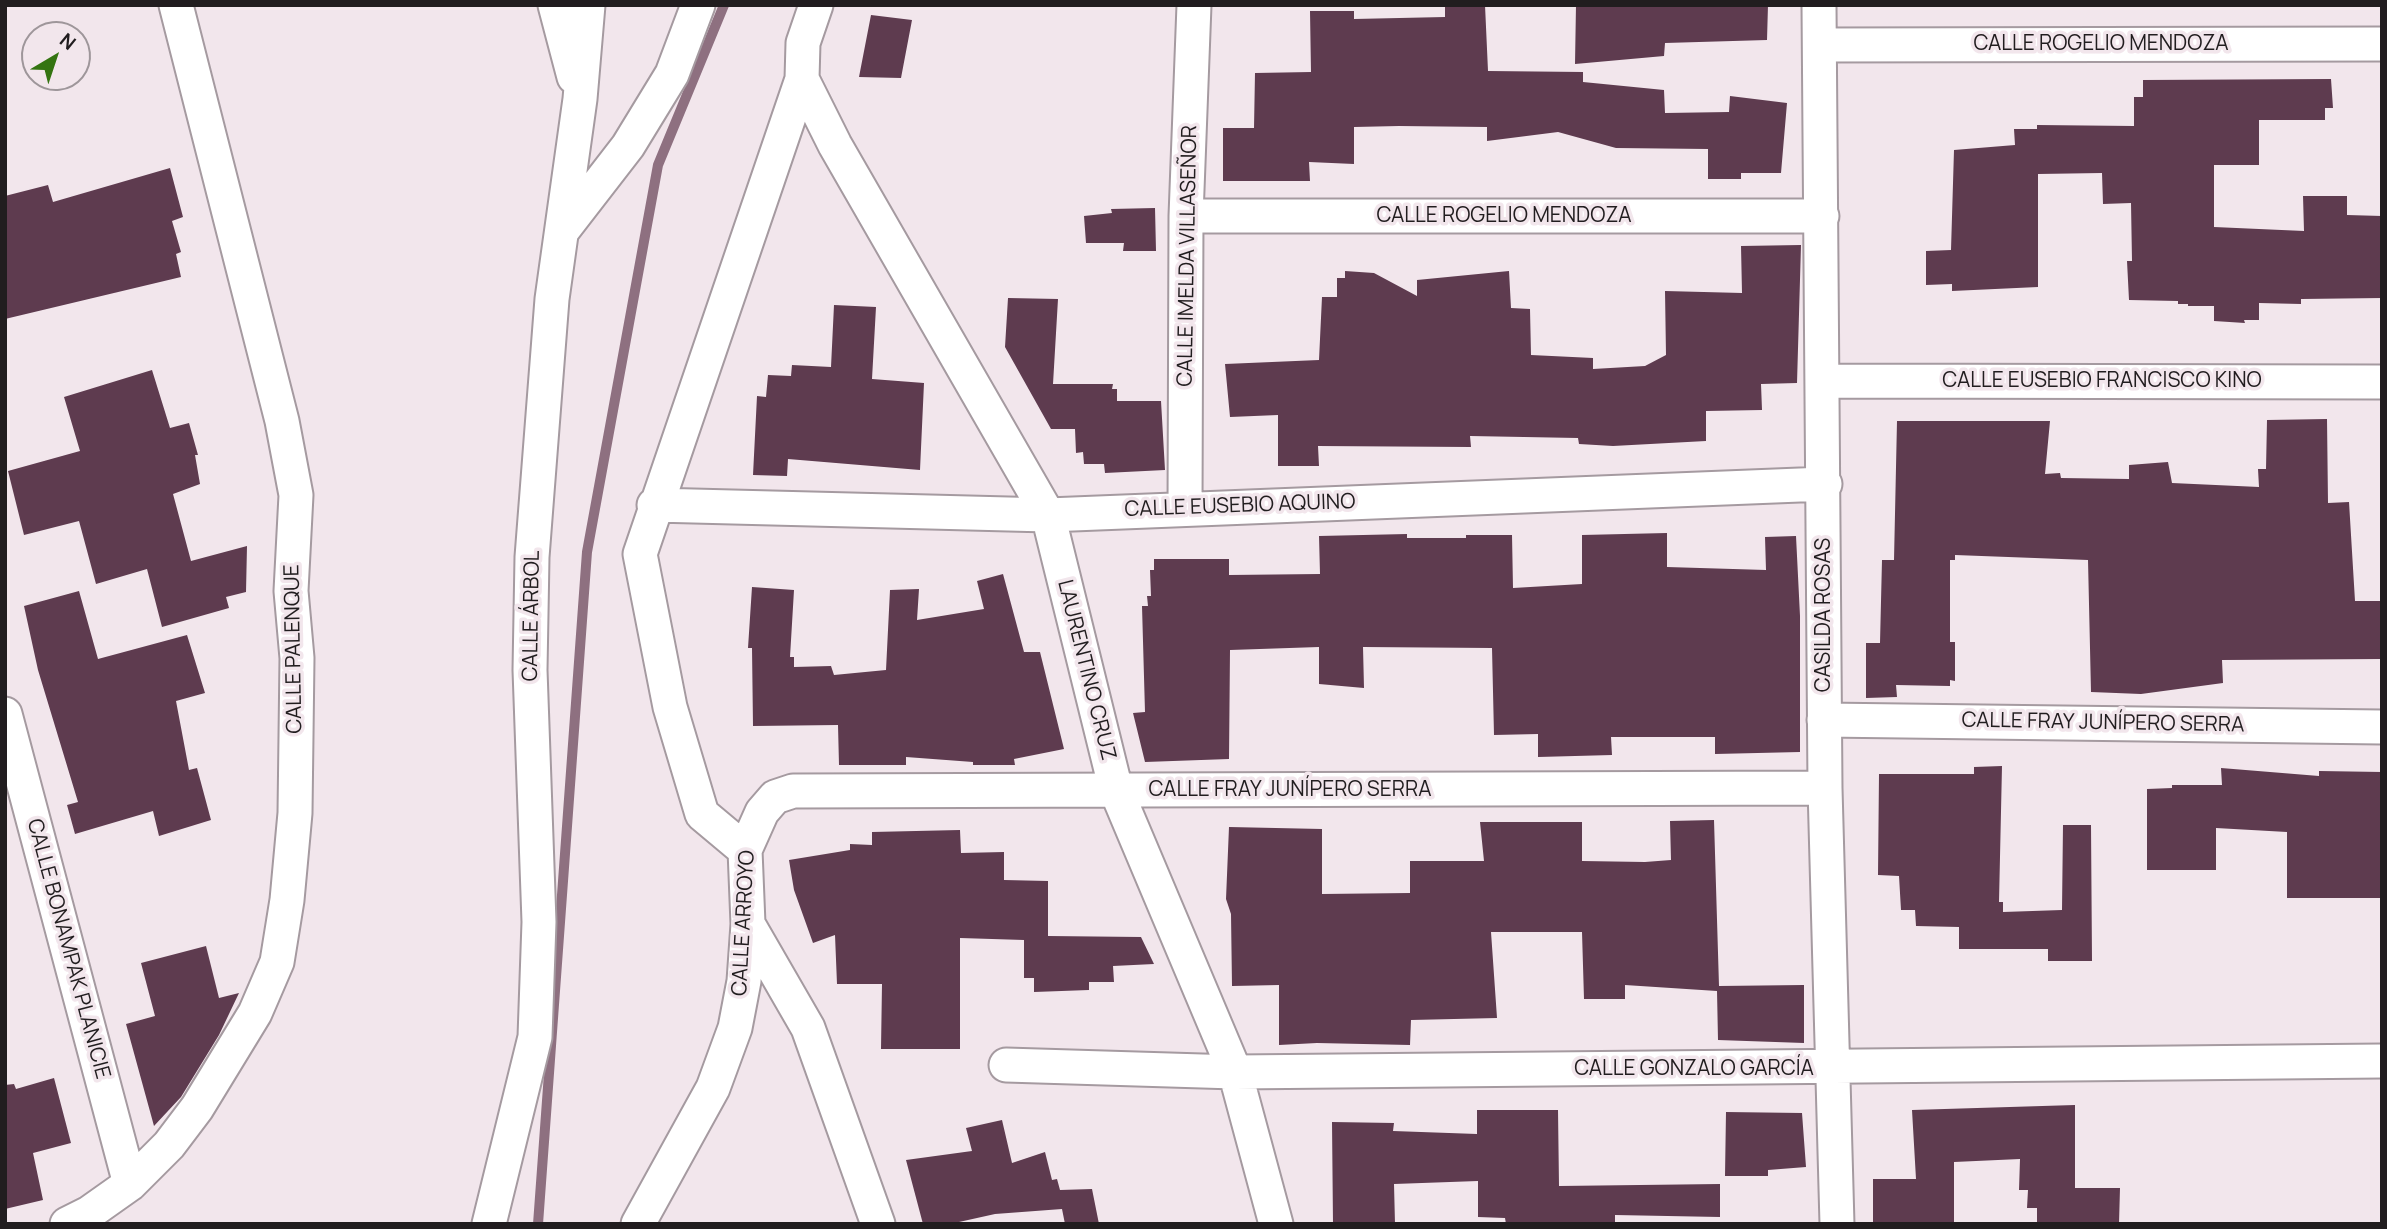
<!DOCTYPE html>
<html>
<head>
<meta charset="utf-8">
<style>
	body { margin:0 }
	#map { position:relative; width:2387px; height:1229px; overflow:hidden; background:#f2e6ec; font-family:Manrope,sans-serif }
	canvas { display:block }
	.frame { position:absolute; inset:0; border:7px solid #211d1f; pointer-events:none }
	.north { position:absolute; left:21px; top:21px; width:70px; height:70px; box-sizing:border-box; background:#f2e6ec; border:2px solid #9e969a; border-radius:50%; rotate:39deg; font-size:19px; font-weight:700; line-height:28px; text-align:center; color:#211d1f }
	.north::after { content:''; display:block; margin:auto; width:24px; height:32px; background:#347411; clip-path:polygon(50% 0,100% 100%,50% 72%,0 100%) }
</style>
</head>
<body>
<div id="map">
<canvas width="2387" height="1229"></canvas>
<div class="frame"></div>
<div class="north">N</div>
</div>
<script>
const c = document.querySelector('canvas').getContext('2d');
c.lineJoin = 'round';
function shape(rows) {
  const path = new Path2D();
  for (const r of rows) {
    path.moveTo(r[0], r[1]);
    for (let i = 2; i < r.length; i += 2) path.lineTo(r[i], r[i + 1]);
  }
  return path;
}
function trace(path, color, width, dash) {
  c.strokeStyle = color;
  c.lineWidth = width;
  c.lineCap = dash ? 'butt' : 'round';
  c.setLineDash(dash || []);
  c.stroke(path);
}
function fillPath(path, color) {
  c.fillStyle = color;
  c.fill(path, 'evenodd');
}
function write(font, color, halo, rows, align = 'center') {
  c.font = font + ' Manrope,sans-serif';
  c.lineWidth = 7;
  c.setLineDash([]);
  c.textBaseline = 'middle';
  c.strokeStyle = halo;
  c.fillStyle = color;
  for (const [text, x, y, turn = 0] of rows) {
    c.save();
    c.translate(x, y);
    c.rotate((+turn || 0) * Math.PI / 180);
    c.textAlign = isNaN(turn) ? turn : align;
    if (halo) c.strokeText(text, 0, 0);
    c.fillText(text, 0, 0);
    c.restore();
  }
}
trace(shape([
	[538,1224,587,552,658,165,724,5]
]), '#8e7080', 10);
fillPath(shape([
	[1445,5,1485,5,1488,71,1583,72,1583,82,1664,90,1665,113,1729,112,1730,96,1787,103,1781,173,1741,173,1741,179,1708,179,1708,149,1616,148,1558,132,1487,141,1487,127,1399,126,1354,127,1354,164,1309,162,1310,181,1223,181,1223,128,1254,128,1255,73,1311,72,1310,11,1354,11,1354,19,1445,17],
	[1576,5,1768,5,1767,40,1665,43,1664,56,1575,64],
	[871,15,912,20,901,78,859,77],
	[2331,79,2333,108,2325,108,2325,120,2259,120,2259,165,2214,165,2214,227,2304,231,2303,196,2347,196,2347,215,2382,216,2382,298,2301,299,2301,304,2259,303,2259,320,2244,320,2245,323,2214,321,2214,306,2188,306,2188,304,2178,304,2178,301,2129,300,2127,261,2132,261,2131,203,2103,204,2102,173,2038,174,2038,287,1952,291,1952,284,1926,285,1926,251,1951,250,1954,150,2015,145,2014,129,2037,129,2037,125,2134,126,2134,97,2143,97,2143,80],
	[170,168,183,217,172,221,181,252,176,254,181,277,5,319,5,196,48,185,53,202],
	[1155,208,1156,251,1123,251,1124,243,1086,243,1084,216,1112,213,1111,209],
	[1801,245,1797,383,1761,384,1762,410,1706,411,1706,441,1613,446,1579,444,1578,438,1470,436,1471,447,1318,446,1319,466,1278,466,1278,415,1230,417,1225,364,1319,360,1322,297,1337,297,1337,278,1345,278,1345,271,1374,273,1417,296,1417,280,1509,271,1511,308,1530,309,1531,355,1593,358,1593,369,1645,366,1666,355,1665,291,1742,293,1741,246],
	[1008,298,1058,299,1053,384,1113,384,1112,389,1117,389,1117,401,1161,401,1165,470,1105,473,1104,464,1084,464,1083,452,1076,453,1075,429,1051,429,1005,347],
	[834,305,876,307,872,379,924,383,920,470,788,459,787,476,753,475,757,396,766,397,768,375,791,376,792,365,831,367],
	[152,370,170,428,189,423,198,455,195,455,200,484,173,494,191,561,247,546,246,592,226,597,229,608,162,627,147,569,96,584,79,521,24,535,8,471,80,451,64,397],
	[2327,419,2328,503,2349,502,2355,601,2382,601,2382,659,2222,660,2223,683,2141,694,2091,692,2088,560,1955,555,1955,560,1950,560,1950,642,1955,642,1955,681,1950,680,1950,686,1896,685,1897,697,1866,698,1866,643,1880,643,1882,560,1894,560,1897,421,2050,421,2045,474,2060,473,2061,478,2129,479,2129,465,2168,462,2172,483,2259,487,2258,469,2266,469,2267,420],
	[1667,533,1667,567,1766,570,1765,537,1796,536,1800,616,1800,752,1715,754,1715,737,1611,737,1612,755,1538,757,1538,734,1494,735,1492,648,1363,647,1364,688,1319,684,1319,647,1230,650,1229,759,1145,762,1133,713,1145,712,1142,606,1148,606,1147,596,1151,596,1150,570,1154,570,1154,559,1229,559,1229,575,1320,574,1319,536,1407,534,1407,538,1466,538,1466,535,1512,535,1513,588,1582,584,1582,535],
	[1003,574,1024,652,1040,652,1064,749,1014,759,1015,765,973,765,973,762,906,757,906,765,839,765,838,725,753,726,752,648,748,648,752,587,794,590,790,657,794,657,794,667,831,666,834,675,886,670,890,590,919,589,917,620,984,609,977,581],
	[79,591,98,659,187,635,205,693,176,701,189,770,197,768,211,820,159,836,153,811,75,834,67,805,78,802,38,670,24,606],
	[2002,766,1999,902,2003,902,2003,912,2062,910,2063,825,2091,825,2092,961,2048,961,2048,949,1959,949,1959,927,1916,926,1915,910,1901,910,1899,876,1878,875,1879,774,1974,774,1974,767],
	[2221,768,2319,776,2319,771,2382,772,2382,898,2287,898,2287,832,2216,828,2216,870,2147,870,2147,789,2172,788,2172,785,2222,785],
	[1714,820,1719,986,1804,985,1804,1043,1718,1040,1717,991,1625,985,1625,999,1584,999,1582,932,1491,932,1497,1018,1411,1020,1410,1045,1317,1043,1279,1045,1279,985,1232,986,1231,914,1226,899,1229,827,1322,829,1322,894,1410,893,1410,861,1484,861,1480,822,1582,822,1582,861,1645,862,1671,860,1670,821],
	[960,830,961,853,1004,852,1004,880,1048,881,1048,936,1141,937,1154,964,1113,966,1114,982,1089,982,1089,990,1034,992,1034,978,1024,978,1024,940,960,938,960,1049,881,1049,882,984,837,984,835,935,813,943,794,890,789,860,850,850,850,844,872,845,872,832],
	[206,946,219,998,239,993,219,1035,181,1097,154,1126,126,1024,155,1016,141,963],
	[54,1078,71,1143,33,1153,43,1200,5,1209,5,1085,14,1084,16,1089],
	[2075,1105,2075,1188,2120,1188,2119,1224,2037,1224,2037,1208,2027,1208,2028,1190,2019,1190,2020,1159,1954,1162,1954,1224,1873,1224,1873,1179,1916,1179,1912,1110],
	[1477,1110,1558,1110,1559,1186,1720,1184,1720,1217,1615,1215,1615,1224,1506,1224,1505,1218,1478,1217,1478,1181,1394,1184,1395,1224,1333,1224,1332,1122,1394,1123,1393,1131,1477,1134],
	[1726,1112,1802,1113,1806,1167,1768,1170,1768,1176,1725,1176],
	[1002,1120,1012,1163,1045,1152,1052,1180,1057,1179,1060,1190,1092,1189,1099,1224,1065,1224,1062,1209,995,1214,950,1224,923,1224,906,1160,972,1151,966,1128]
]), '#5e3b4f');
const street = shape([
	[555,5,574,77],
	[816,5,803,43,802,79,835,145,1048,515,1116,790,1235,1072,1276,1224],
	[1819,5,1825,788,1837,1224],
	[1821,45,2382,44],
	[1186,216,1822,216],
	[563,230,628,146,672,74,698,5],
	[1823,381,2382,382],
	[654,505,1048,515,1825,484],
	[1185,508,1186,216,1194,5],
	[5,714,130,1184],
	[1824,720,2382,727],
	[745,850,702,814,670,707,640,554,802,79],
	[748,924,808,1028,878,1224],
	[1006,1065,1235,1072,2382,1061],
	[67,1224,89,1213,130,1184,169,1145,197,1108,255,1013,277,962,287,900,295,813,297,658,291,591,296,495,282,421,176,5],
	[489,1224,535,1037,539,922,530,670,532,557,552,299,580,99,588,5],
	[638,1224,713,1088,735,1028,744,981,748,924,745,850,762,812,775,797,793,791,1825,788]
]);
trace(street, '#a59aa0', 37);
trace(street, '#fff', 33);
write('21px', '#211d1f', '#f2e6ec', [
	["CALLE ROGELIO MENDOZA",2101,44],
	["CALLE ROGELIO MENDOZA",1504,216],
	["CALLE IMELDA VILLASEÑOR",1188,256,-89],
	["CALLE EUSEBIO FRANCISCO KINO",2102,381],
	["CALLE EUSEBIO AQUINO",1240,506,-2],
	["CASILDA ROSAS",1824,615,-90],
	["CALLE ÁRBOL",532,616,-89],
	["CALLE PALENQUE",294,649,-91],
	["LAURENTINO CRUZ",1086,670,76],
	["CALLE FRAY JUNÍPERO SERRA",2103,723,1],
	["CALLE FRAY JUNÍPERO SERRA",1290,790],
	["CALLE ARROYO",744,923,-87],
	["CALLE BONAMPAK PLANICIE",68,949,75],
	["CALLE GONZALO GARCÍA",1694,1069]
]);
</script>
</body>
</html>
